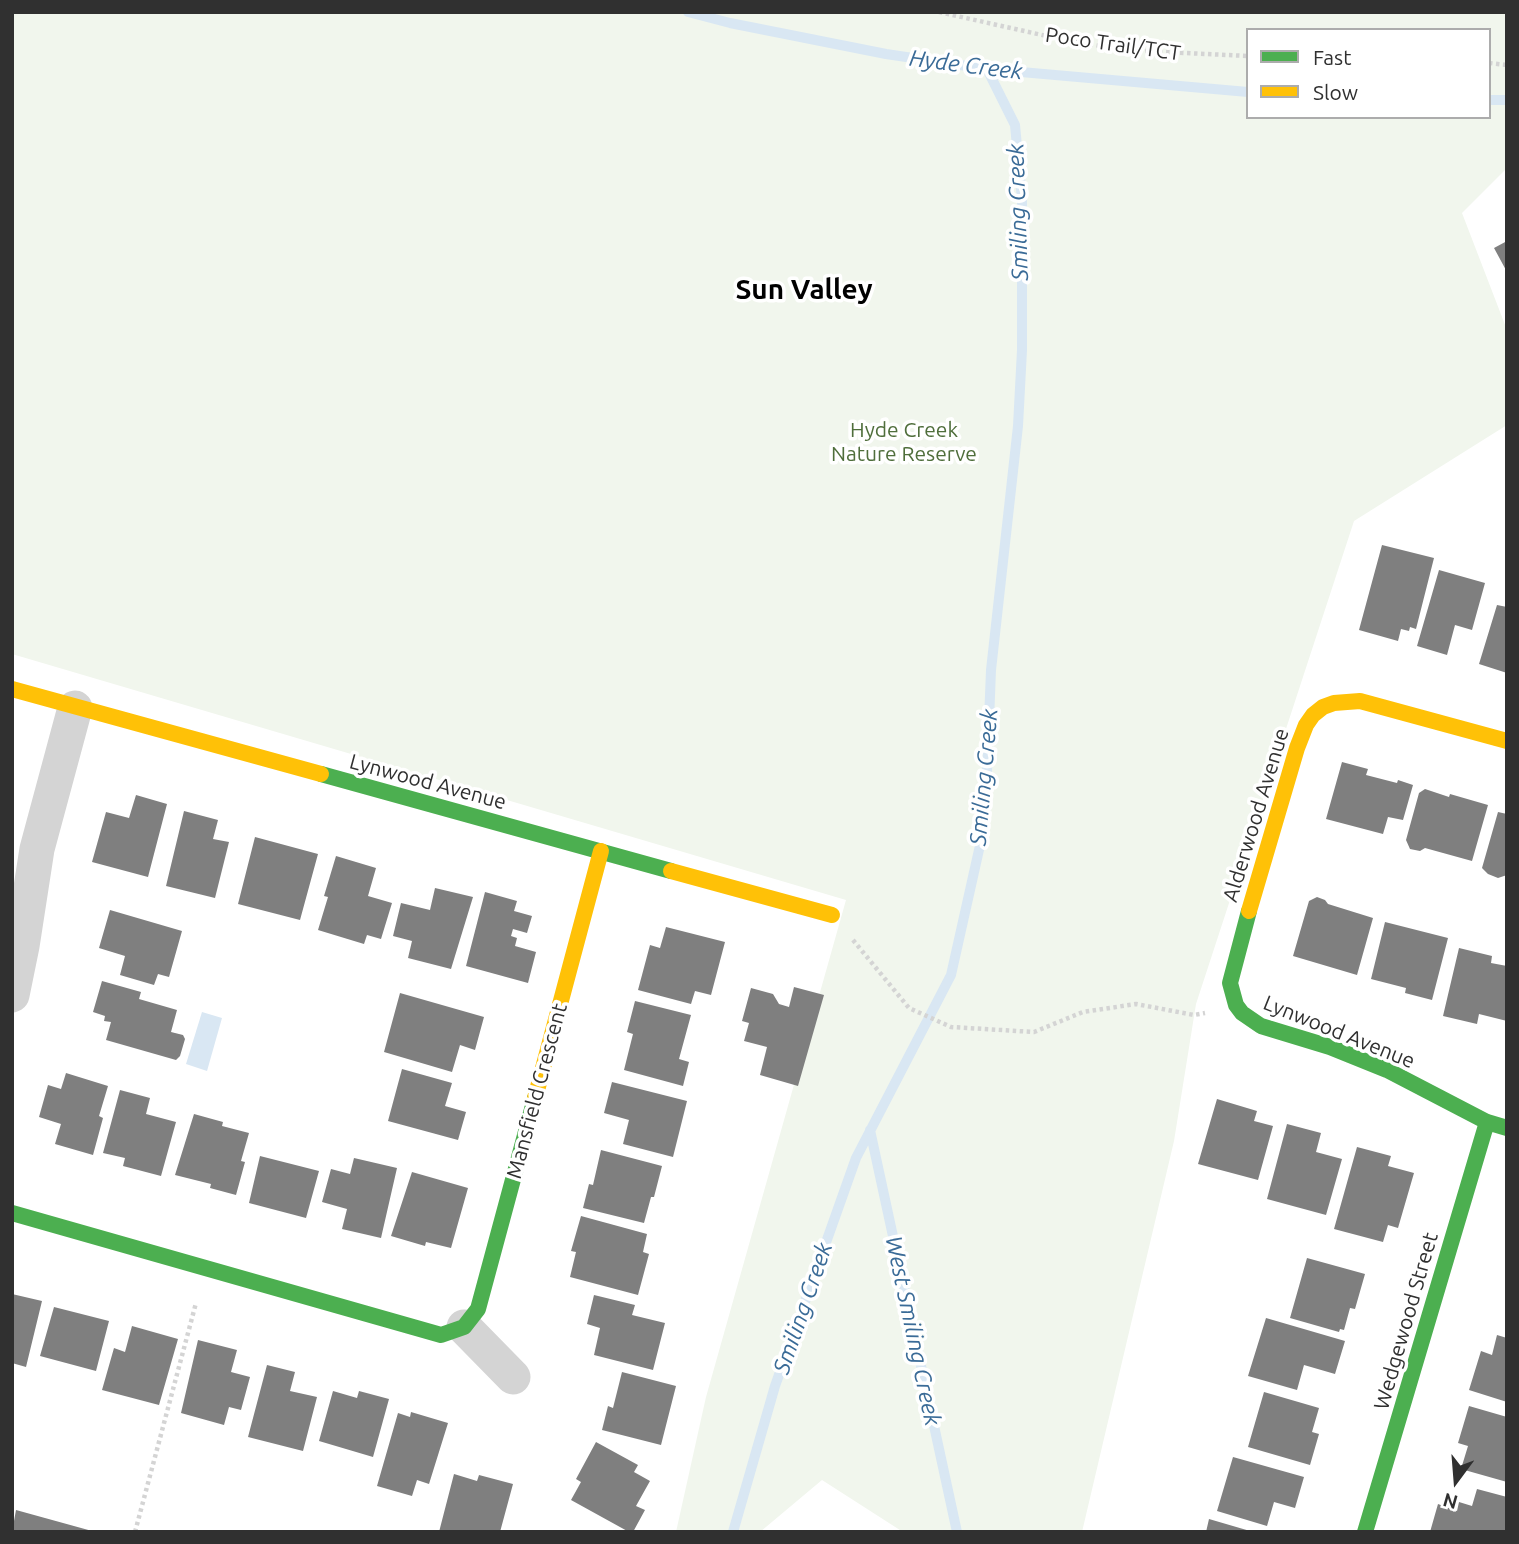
<!DOCTYPE html>
<html>
<head>
<meta charset="utf-8">
<style>
	body { margin:0 }
	#map { position:relative; width:1519px; height:1544px; overflow:hidden; background:#fff; font-family:Ubuntu,sans-serif }
	canvas { display:block }
	.frame { position:absolute; inset:0; border:14px solid #303030; pointer-events:none }
	.legend { position:absolute; left:1246px; top:28px; width:245px; height:91px; box-sizing:border-box; background:#fff; border:2px solid #acacac; margin:0; padding:9px 12px; list-style:none; font-size:21px; color:#303030 }
	.legend li { display:flex; align-items:center; gap:14px; height:35px }
	.legend b { width:35px; border:2px solid #acacac }
	.north { position:absolute; left:1421px; top:1446px; width:70px; height:70px; -webkit-text-stroke:5px #fff; paint-order:stroke; rotate:196deg; font-size:19px; font-weight:700; line-height:28px; text-align:center; color:#303030 }
	.north::after { content:''; display:block; margin:auto; width:24px; height:32px; background:#303030; clip-path:polygon(50% 0,100% 100%,50% 72%,0 100%) }
</style>
</head>
<body>
<div id="map">
<canvas width="1519" height="1544"></canvas>
<div class="frame"></div>
<ul class="legend">
<li><b style="height:9px;background:#4caf50"></b>Fast</li>
<li><b style="height:9px;background:#ffc107"></b>Slow</li>
</ul>
<div class="north">N</div>
</div>
<script>
const c = document.querySelector('canvas').getContext('2d');
c.lineJoin = 'round';
function fillPath(path, color) {
  c.fillStyle = color;
  c.fill(path, 'evenodd');
}
function shape(rows) {
  const path = new Path2D();
  for (const r of rows) {
    path.moveTo(r[0], r[1]);
    for (let i = 2; i < r.length; i += 2) path.lineTo(r[i], r[i + 1]);
  }
  return path;
}
function trace(path, color, width, dash) {
  c.strokeStyle = color;
  c.lineWidth = width;
  c.lineCap = dash ? 'butt' : 'round';
  c.setLineDash(dash || []);
  c.stroke(path);
}
function write(font, color, halo, rows, align = 'center') {
  c.font = font + ' Ubuntu,sans-serif';
  c.lineWidth = 7;
  c.setLineDash([]);
  c.textBaseline = 'middle';
  c.strokeStyle = halo;
  c.fillStyle = color;
  for (const [text, x, y, turn = 0] of rows) {
    c.save();
    c.translate(x, y);
    c.rotate((+turn || 0) * Math.PI / 180);
    c.textAlign = isNaN(turn) ? turn : align;
    if (halo) c.strokeText(text, 0, 0);
    c.fillText(text, 0, 0);
    c.restore();
  }
}
fillPath(shape([
	[12,12,1507,12,1507,168,1462,213,1507,330,1507,425,1354,521,1196,1004,1174,1141,1082,1532,903,1532,822,1480,760,1532,676,1532,706,1397,846,900,12,654],
	[1248,30,1489,30,1489,117,1248,117]
]), '#f1f6ed');
fillPath(shape([
	[202,1012,222,1018,207,1071,186,1064]
]), '#d9e7f3');
trace(shape([
	[688,12,730,23,886,54,987,69,1248,92],
	[1489,100,1507,100],
	[870,1130,957,1532],
	[733,1532,775,1386,856,1158,951,975,985,823,991,670,1018,426,1022,350,1022,200,1015,125,987,69]
]), '#d9e7f3', 10);
fillPath(shape([
	[1507,241,1507,272,1494,248],
	[1382,545,1434,558,1416,629,1410,627,1409,631,1401,629,1398,641,1359,630],
	[1439,570,1485,583,1472,630,1455,625,1447,655,1417,646],
	[1497,605,1507,607,1507,673,1479,664],
	[1342,762,1368,769,1366,775,1397,783,1398,780,1413,785,1403,820,1388,817,1383,834,1326,819],
	[1425,789,1449,797,1450,794,1488,805,1472,861,1425,848,1420,851,1410,849,1406,840,1419,793],
	[136,795,167,804,148,877,92,862,106,812,129,818],
	[184,811,218,820,213,839,229,842,215,898,166,886],
	[1498,812,1507,814,1507,875,1498,878,1488,874,1482,868],
	[255,837,318,854,300,920,238,904],
	[336,856,376,868,368,896,392,903,381,939,367,935,364,944,318,930,328,897,324,896],
	[435,888,473,897,451,969,408,958,412,941,393,936,401,903,430,910],
	[485,892,517,901,514,911,532,916,527,933,513,929,511,936,517,938,515,946,536,952,528,983,466,966],
	[1317,897,1325,900,1328,904,1373,918,1357,975,1293,956,1309,901],
	[110,910,182,931,169,977,158,974,154,985,120,975,125,956,99,948],
	[1385,922,1448,938,1432,1000,1405,993,1406,988,1371,979],
	[666,927,725,942,711,995,695,991,691,1004,638,990,650,945,660,948],
	[1459,948,1492,956,1491,963,1507,966,1507,1021,1479,1014,1477,1024,1443,1016],
	[102,981,141,992,139,999,177,1010,171,1032,183,1035,185,1039,180,1056,176,1060,106,1040,111,1022,104,1021,105,1016,93,1012],
	[794,987,824,995,798,1086,760,1075,767,1047,744,1041,749,1023,742,1021,751,988,773,994,779,1004,789,1007],
	[400,993,484,1017,475,1050,460,1045,452,1072,384,1052],
	[635,1001,691,1015,679,1059,689,1062,683,1086,624,1070,633,1034,627,1032],
	[402,1069,452,1083,445,1106,466,1112,458,1140,388,1121],
	[66,1073,108,1086,99,1116,103,1118,93,1155,55,1144,61,1124,39,1117,48,1085,61,1089],
	[612,1082,687,1101,673,1157,623,1144,629,1120,604,1113],
	[120,1090,150,1098,146,1114,176,1122,161,1176,123,1166,125,1158,103,1153],
	[1217,1099,1257,1111,1254,1121,1273,1126,1258,1180,1198,1164],
	[194,1114,223,1122,222,1126,249,1133,241,1161,245,1162,236,1195,210,1188,211,1184,175,1175],
	[1287,1124,1321,1133,1316,1152,1342,1159,1326,1215,1267,1199],
	[1357,1147,1391,1156,1388,1166,1414,1173,1398,1228,1388,1225,1383,1242,1334,1229],
	[601,1150,662,1166,654,1197,651,1197,644,1223,583,1208,589,1184,593,1185],
	[260,1156,319,1171,306,1218,249,1203],
	[354,1158,397,1168,381,1238,342,1229,347,1209,322,1202,331,1169,350,1174],
	[412,1172,468,1188,451,1248,426,1242,425,1246,391,1236],
	[581,1216,647,1234,643,1252,649,1254,638,1295,570,1277,576,1252,571,1251],
	[1307,1258,1365,1274,1355,1309,1350,1308,1344,1330,1340,1329,1339,1332,1290,1318],
	[12,1294,42,1301,26,1367,12,1363],
	[594,1295,635,1305,632,1315,665,1323,653,1370,594,1355,600,1328,587,1324],
	[54,1307,109,1321,96,1371,40,1356],
	[1266,1318,1345,1341,1335,1374,1304,1365,1297,1390,1248,1376],
	[132,1326,178,1339,159,1405,102,1390,114,1348,125,1352],
	[1497,1335,1507,1338,1507,1402,1469,1390,1481,1351,1492,1355],
	[198,1340,237,1350,231,1372,250,1377,241,1410,229,1407,224,1425,181,1413],
	[267,1365,295,1372,290,1391,317,1397,303,1451,248,1437],
	[622,1372,676,1386,661,1445,602,1430,608,1406,613,1408],
	[333,1391,357,1398,359,1391,389,1399,373,1457,319,1441],
	[1264,1392,1319,1408,1312,1432,1319,1434,1310,1465,1248,1447],
	[1469,1406,1507,1417,1507,1482,1461,1469,1468,1446,1458,1443],
	[411,1412,448,1423,429,1484,417,1480,412,1496,377,1486,398,1413,410,1417],
	[596,1442,638,1465,634,1472,650,1481,636,1506,645,1510,633,1532,629,1532,571,1500,581,1482,576,1479],
	[1233,1457,1304,1477,1295,1508,1274,1502,1267,1526,1217,1511],
	[454,1474,477,1481,479,1475,513,1484,500,1532,439,1532],
	[1477,1489,1507,1497,1507,1532,1430,1532,1438,1504,1457,1511,1459,1502,1472,1506],
	[16,1510,92,1531,92,1532,12,1532],
	[1209,1519,1250,1531,1250,1532,1206,1532]
]), '#7f7f7f');
trace(shape([
	[939,12,1060,39,1123,50,1248,56],
	[1489,63,1507,65],
	[853,940,909,1008,951,1027,1034,1032,1083,1012,1136,1004,1194,1015,1205,1013],
	[135,1532,196,1303]
]), '#d4d4d4', 4.5, [3.5, 3.5]);
trace(shape([
	[12,995,22,946,37,849,75,708],
	[464,1327,513,1377]
]), '#d4d4d4', 35);
trace(shape([
	[321,774,671,871],
	[1249,911,1230,983,1236,1005,1242,1013,1261,1026,1330,1047,1387,1070,1487,1122,1507,1128],
	[12,1213,441,1335,464,1327,478,1309,535,1098],
	[1365,1532,1487,1122]
]), '#4caf50', 16);
trace(shape([
	[12,689,321,774],
	[671,871,832,915],
	[1249,911,1297,748,1306,725,1313,715,1323,707,1334,703,1360,701,1507,741],
	[535,1098,601,851]
]), '#ffc107', 16);
write('21px', '#303030', '#fff', [
	["Poco Trail/TCT",1113,44,8],
	["Lynwood Avenue",428,782,15],
	["Alderwood Avenue",1256,815,-73],
	["Lynwood Avenue",1339,1032,22],
	["Mansfield Crescent",537,1091,-75],
	["Wedgewood Street",1406,1321,-74]
]);
write('21px', '#4f6e3b', '#fff', [
	["Hyde Creek",904,430],
	["Nature Reserve",904,454]
]);
write('italic 23px', '#3a6b97', '#fff', [
	["Hyde Creek",966,65,7],
	["Smiling Creek",1018,212,-92],
	["Smiling Creek",984,777,-85],
	["Smiling Creek",803,1308,-71],
	["West Smiling Creek",913,1331,78]
]);
write('bold 28px', '#000', '#fff', [
	["Sun Valley",804,290]
]);
</script>
</body>
</html>
